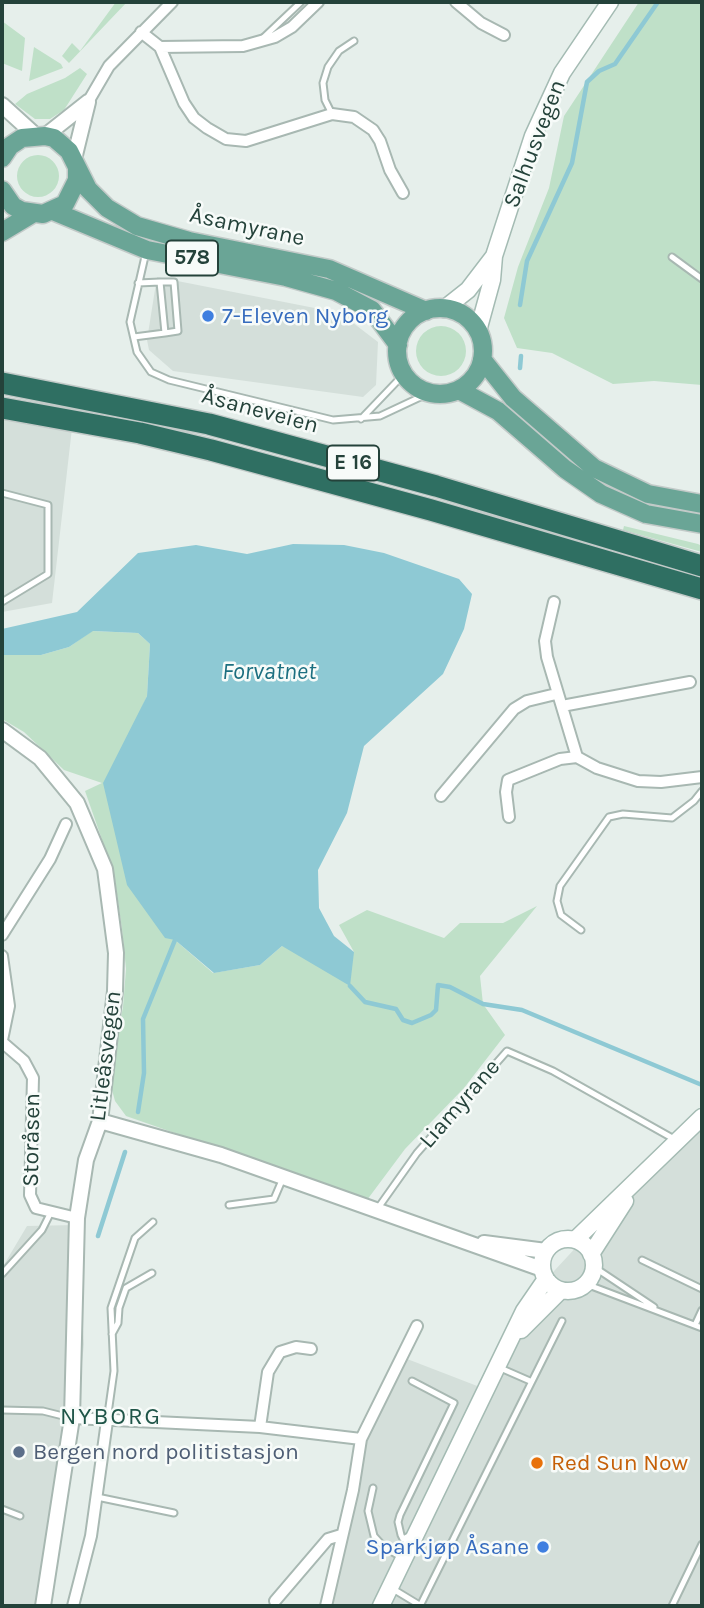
<!DOCTYPE html>
<html>
<head>
<meta charset="utf-8">
<style>
	body { margin:0 }
	#map { position:relative; width:704px; height:1608px; overflow:hidden; background:#e6efeb; font-family:Karla,sans-serif }
	canvas { display:block }
	.frame { position:absolute; inset:0; border:4px solid #24423a; pointer-events:none }
</style>
</head>
<body>
<div id="map">
<canvas width="704" height="1608"></canvas>
<div class="frame"></div>
</div>
<script>
const c = document.querySelector('canvas').getContext('2d');
c.lineJoin = 'round';
function fillPath(path, color) {
  c.fillStyle = color;
  c.fill(path, 'evenodd');
}
function shape(rows) {
  const path = new Path2D();
  for (const r of rows) {
    if (r.length === 3) {
      path.moveTo(r[0] + r[2], r[1]);
      path.arc(r[0], r[1], r[2], 0, 2 * Math.PI);
      continue;
    }
    path.moveTo(r[0], r[1]);
    for (let i = 2; i < r.length; i += 2) path.lineTo(r[i], r[i + 1]);
  }
  return path;
}
function trace(path, color, width, dash) {
  c.strokeStyle = color;
  c.lineWidth = width;
  c.lineCap = dash ? 'butt' : 'round';
  c.setLineDash(dash || []);
  c.stroke(path);
}
function write(font, color, halo, rows, align = 'center') {
  c.font = font + ' Karla,sans-serif';
  c.lineWidth = 5;
  c.setLineDash([]);
  c.textBaseline = 'middle';
  c.strokeStyle = halo;
  c.fillStyle = color;
  for (const [text, x, y, turn = 0] of rows) {
    c.save();
    c.translate(x, y);
    c.rotate((+turn || 0) * Math.PI / 180);
    c.textAlign = isNaN(turn) ? turn : align;
    if (halo) c.strokeText(text, 0, 0);
    c.fillText(text, 0, 0);
    c.restore();
  }
}
fillPath(shape([
	[157,277,340,313,378,342,376,385,363,397,173,371,149,350,147,340],
	[2,411,72,428,52,603,2,612],
	[702,1122,702,1606,331,1606,367,1426,402,1357,485,1389,542,1284,606,1215],
	[76,1225,84,1344,64,1525,43,1606,2,1606,2,1268,27,1226]
]), '#d4dfda');
fillPath(shape([
	[116,2,127,2,69,63,62,56,72,43,80,51],
	[639,2,702,2,702,385,654,381,613,384,552,353,517,348,504,318,518,267,549,188,564,116],
	[2,21,25,38,22,71,2,63],
	[34,47,61,64,63,68,29,81],
	[80,68,87,74,64,110,50,119,35,119,15,104,27,94,65,78],
	[38,176,21],
	[441,351,25],
	[624,526,698,544,702,546,702,552,623,530],
	[92,631,138,633,150,644,147,696,136,721,175,940,213,973,260,965,282,946,354,952,339,925,367,910,444,938,460,923,503,923,537,906,480,976,483,1004,505,1035,464,1088,405,1149,367,1200,126,1116,115,1101,111,1086,112,1062,123,1007,126,969,122,929,114,874,85,791,102,783,64,770,24,732,2,719,2,654,41,655,69,647]
]), '#bfe0c8');
fillPath(shape([
	[293,544,344,545,384,553,459,579,472,594,464,629,443,674,364,746,347,813,318,870,319,908,334,936,354,952,350,986,282,946,260,965,214,973,175,940,165,938,127,885,103,783,147,696,150,644,138,633,93,631,69,647,41,655,2,655,2,629,77,612,138,553,196,545,247,554]
]), '#8ec9d4');
trace(shape([
	[520,305,527,261,572,163,587,82,599,71,615,64,658,2],
	[520,368,521,356],
	[350,986,365,1002,396,1009,403,1020,412,1023,431,1015,436,1010,438,985,450,987,483,1004,522,1010,702,1085],
	[138,1112,144,1073,143,1019,175,940],
	[98,1236,125,1152]
]), '#8ec9d4', 4.5);
const service = shape([
	[263,38,301,2],
	[332,114,325,100,323,83,328,67,339,51,354,41],
	[146,252,130,322,137,352,151,372,169,380,333,420,380,416,429,393],
	[672,257,702,279],
	[160,282,174,282,178,331,165,333],
	[134,337,165,333,160,282,138,283],
	[361,419,404,374],
	[2,493,48,505,48,574,2,602],
	[581,930,561,915,557,901,560,886,609,817,623,814,672,818,694,801,702,791],
	[229,1205,274,1199,283,1178],
	[378,1208,417,1153,507,1051,553,1071,674,1139],
	[642,1260,702,1289],
	[594,1267,654,1307],
	[2,1274,42,1230,50,1214],
	[586,1284,702,1328],
	[695,1325,702,1310],
	[112,1334,118,1323,119,1308,126,1288,152,1273],
	[498,1367,530,1381],
	[2,1410,43,1411,71,1418],
	[107,1421,114,1371,111,1308,135,1238,153,1222],
	[373,1488,368,1511,374,1536,384,1547,403,1558],
	[97,1497,174,1513],
	[2,1509,20,1516],
	[411,1535,403,1539,401,1535,398,1522,400,1515,454,1403,412,1381],
	[393,1589,421,1606],
	[420,1606,562,1321],
	[672,1606,702,1544]
]);
const minor = shape([
	[456,2,481,23,504,35],
	[141,32,160,47,243,46,275,37,292,27,318,2],
	[160,47,184,103,194,118,207,128,226,139,246,141,332,114,354,117,373,130,380,141,390,170,403,193],
	[88,102,109,66,172,2],
	[554,602,545,641,547,657,577,757,597,768,638,781,661,782,702,777],
	[562,706,690,682],
	[441,796,514,709,527,701,556,694],
	[509,817,506,792,508,780,560,759,577,757],
	[2,935,50,859,66,824],
	[2,956,9,1006,2,1040],
	[2,1042,24,1061,33,1078,30,1195,36,1208,77,1218],
	[72,1418,260,1427,361,1439,417,1326],
	[260,1427,268,1372,280,1352,296,1347,311,1349],
	[275,1601,328,1539,341,1535],
	[73,1606,91,1536,107,1421],
	[326,1606,353,1490,361,1439]
]);
const tertiary = shape([
	[2,105,35,135],
	[45,136,88,102],
	[74,159,88,102],
	[2,730,40,758,77,803,105,869,116,953,115,991,100,1121,86,1160,77,1218,72,1418,43,1606],
	[100,1121,221,1155,542,1269],
	[484,1243,546,1251]
]);
const secondary = shape([
	[444,309,468,290,494,256],
	[478,331,492,280,494,256,533,136,562,73,610,2],
	[568,1265,26],
	[575,1240,702,1117],
	[591,1254,625,1201],
	[521,1330,561,1290],
	[381,1606,524,1311,546,1279]
]);
const primary = shape([
	[2,158,10,146,22,138,45,136,54,138,69,151,77,167,77,180,65,204,43,214,22,211,13,206,2,190],
	[77,167,88,189,107,208,137,226,189,241,329,269,426,311],
	[53,211,147,250,286,277,336,291,372,310,398,345],
	[2,232,32,214],
	[440,351,43],
	[482,359,513,398,594,468,648,494,702,504],
	[459,390,498,411,565,469,601,494,646,514,702,524]
]);
const motorway = shape([
	[2,383,209,424,436,486,702,566],
	[2,408,140,433,211,450,431,510,702,589]
]);
trace(service, '#a8b8b2', 9);
trace(minor, '#a8b8b2', 14);
trace(tertiary, '#a8b8b2', 18);
trace(secondary, '#a4bbb3', 19);
trace(primary, '#c2cac8', 21);
trace(motorway, '#c2cac8', 24);
trace(service, '#fff', 5);
trace(minor, '#fff', 10);
trace(tertiary, '#fff', 14);
trace(secondary, '#fff', 16);
trace(primary, '#6aa596', 18);
trace(motorway, '#2f6f62', 21);
for (const [x, y, r, color] of [
	[208,316,7,"#3f7fe0"],
	[19,1452,7,"#5c6f8a"],
	[537,1463,7,"#e8710a"],
	[543,1547,7,"#3f7fe0"]
]) {
  const dot = new Path2D();
  dot.arc(x, y, r, 0, 2 * Math.PI);
  c.fillStyle = color;
  c.fill(dot);
  trace(dot, '#f7fbf9', 2.5);
}
for (const [x, y, w] of [
	[192,258,52],
	[353,463,52]
]) {
  const box = new Path2D();
  box.roundRect(x - w / 2, y - 17.5, w, 35, 5);
  c.fillStyle = '#f7fbf9';
  c.fill(box);
  trace(box, '#24423a', 2);
}
write('bold 21px', '#24423a', null, [
	["578",192,258],
	["E 16",353,463]
]);
write('23px', '#24423a', '#f7fbf9', [
	["Salhusvegen",535,144,-69],
	["Åsamyrane",247,227,12],
	["Åsaneveien",260,411,15],
	["Litleåsvegen",106,1056,-83],
	["Liamyrane",460,1104,-49],
	["Storåsen",32,1140,-89]
]);
write('23px', '#366cbe', '#f7fbf9', [
	["7-Eleven Nyborg",222,316],
	["Sparkjøp Åsane",529,1547,"right"]
], 'left');
write('23px', '#4e5e75', '#f7fbf9', [
	["Bergen nord politistasjon",33,1452]
], 'left');
write('23px', '#c56008', '#f7fbf9', [
	["Red Sun Now",551,1463]
], 'left');
write('italic 24px', '#1c6f80', '#f7fbf9', [
	["Forvatnet",269,672]
]);
c.letterSpacing = '2px';
write('24px', '#1f5548', '#f7fbf9', [
	["NYBORG",111,1417]
]);
c.letterSpacing = '0px';
</script>
</body>
</html>
